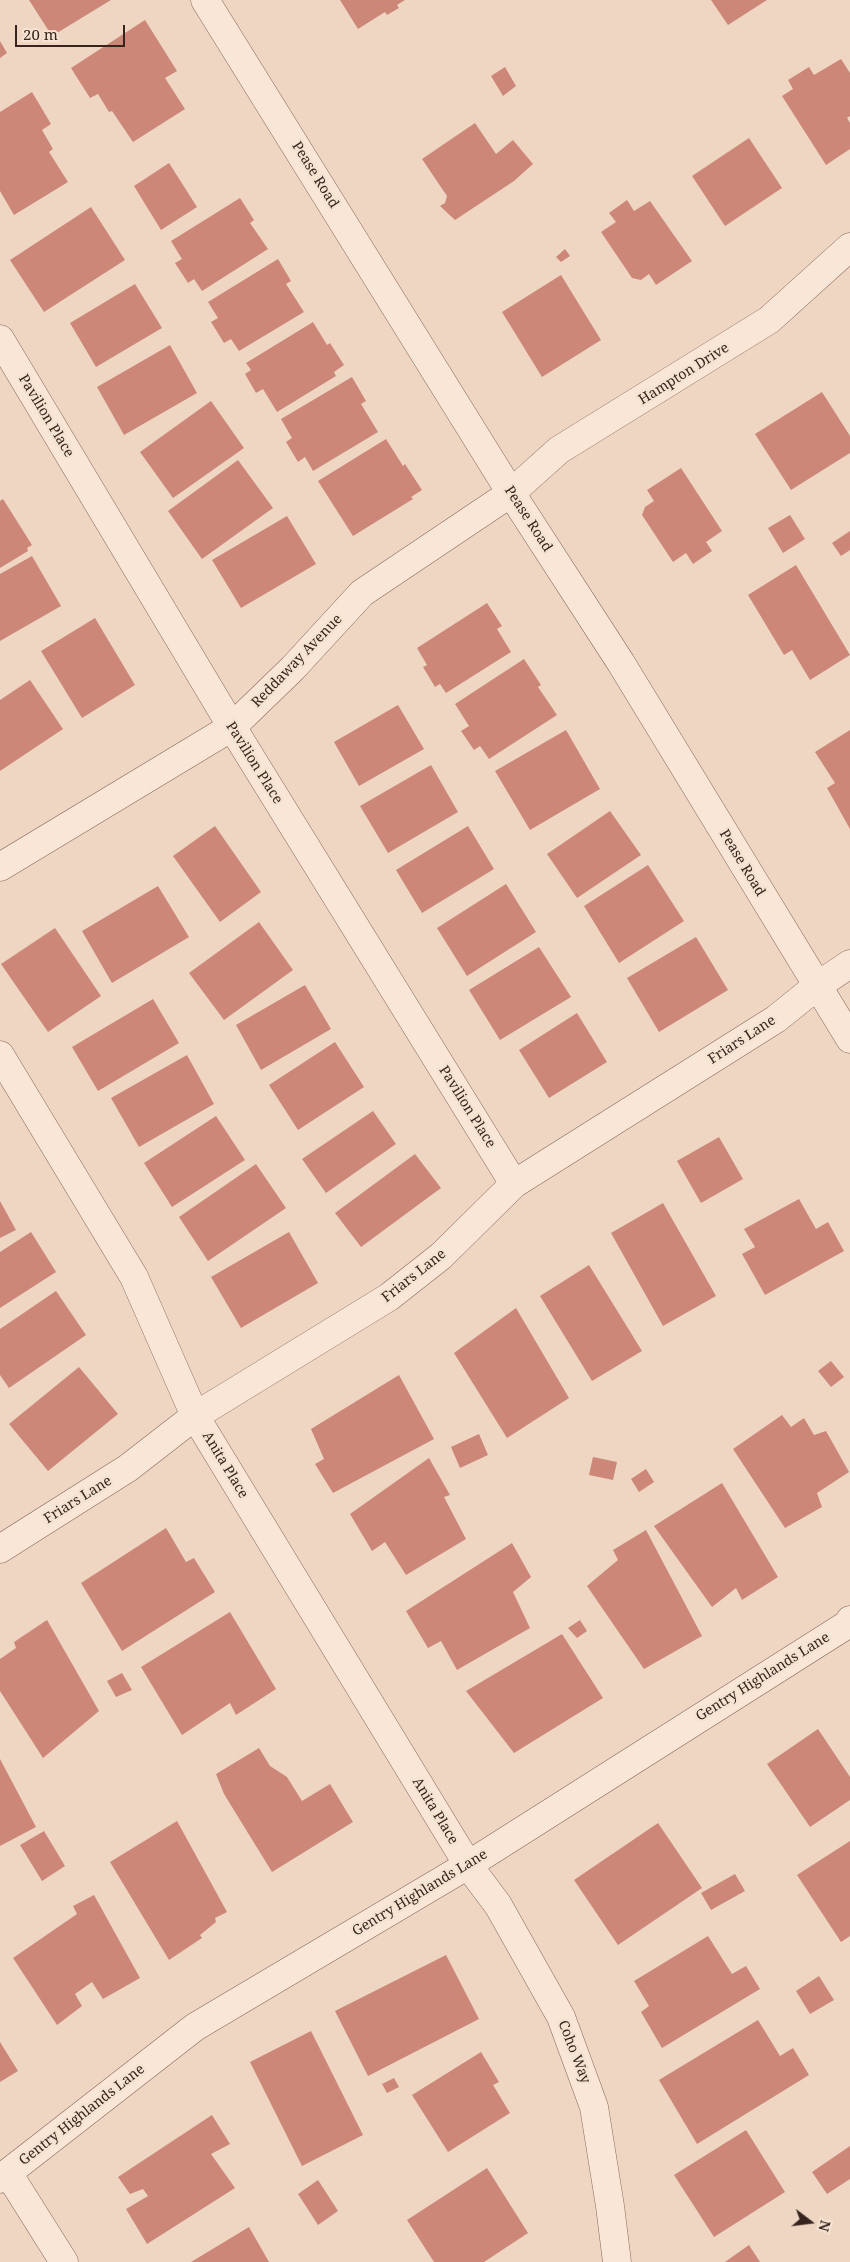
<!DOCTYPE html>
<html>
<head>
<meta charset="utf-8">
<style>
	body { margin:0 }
	#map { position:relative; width:850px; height:2262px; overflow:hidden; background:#eed6c3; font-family:"Noto Serif",serif }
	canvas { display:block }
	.north { position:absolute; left:785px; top:2197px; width:50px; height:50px; -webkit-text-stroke:4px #f5e3d2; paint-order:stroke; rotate:105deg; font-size:14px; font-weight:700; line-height:20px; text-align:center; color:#38241e }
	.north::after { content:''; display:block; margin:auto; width:18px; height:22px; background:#38241e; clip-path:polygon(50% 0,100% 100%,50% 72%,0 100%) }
	.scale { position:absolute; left:15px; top:25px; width:110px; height:22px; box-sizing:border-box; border:2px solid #38241e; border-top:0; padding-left:6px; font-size:15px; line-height:18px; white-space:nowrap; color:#38241e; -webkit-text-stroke:4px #f5e3d2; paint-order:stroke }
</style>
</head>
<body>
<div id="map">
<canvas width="850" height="2262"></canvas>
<div class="north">N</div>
<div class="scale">20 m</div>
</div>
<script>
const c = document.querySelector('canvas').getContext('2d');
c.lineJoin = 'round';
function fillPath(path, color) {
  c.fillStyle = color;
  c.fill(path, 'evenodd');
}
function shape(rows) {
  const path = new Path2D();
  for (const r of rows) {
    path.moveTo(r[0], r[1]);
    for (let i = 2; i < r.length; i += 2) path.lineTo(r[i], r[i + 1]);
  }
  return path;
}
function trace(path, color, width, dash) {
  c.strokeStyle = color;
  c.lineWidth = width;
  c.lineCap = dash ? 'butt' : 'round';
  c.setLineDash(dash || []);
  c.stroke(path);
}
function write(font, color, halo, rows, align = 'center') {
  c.font = font + ' "Noto Serif",serif';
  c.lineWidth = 5;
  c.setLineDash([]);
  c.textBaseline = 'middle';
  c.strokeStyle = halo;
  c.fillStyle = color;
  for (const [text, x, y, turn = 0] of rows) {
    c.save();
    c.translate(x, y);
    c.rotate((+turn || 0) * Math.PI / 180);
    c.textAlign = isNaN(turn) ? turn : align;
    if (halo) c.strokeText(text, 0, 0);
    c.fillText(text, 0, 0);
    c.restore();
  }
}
fillPath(shape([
	[29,0,111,0,52,36],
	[340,0,405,0,397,5,399,8,387,15,385,12,358,29],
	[711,0,767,0,728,25],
	[145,20,177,71,165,78,185,109,133,142,112,111,109,112,98,94,90,98,71,68],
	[0,41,7,53,0,58],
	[841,59,850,73,850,116,847,118,850,123,850,149,826,165,782,96,793,89,788,80,809,67,814,75],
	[505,67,516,86,503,96,491,76],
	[32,92,51,124,42,130,53,149,49,152,68,182,14,215,0,191,0,112],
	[475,123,496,154,513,140,533,164,514,181,455,220,440,206,445,203,447,196,422,159],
	[749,138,782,188,725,226,692,176],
	[169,163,197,207,161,230,134,186],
	[240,198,254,220,250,223,268,249,202,291,194,279,188,283,175,263,182,259,171,241],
	[627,200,634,211,650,201,692,261,656,285,649,274,641,280,632,278,601,232,616,222,609,213],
	[91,207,125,260,44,312,10,260],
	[565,249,570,256,561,262,556,257],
	[278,259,291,281,286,284,304,312,239,351,231,339,224,343,211,322,218,318,208,302],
	[561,275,601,340,542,377,502,312],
	[135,284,162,328,96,367,70,323],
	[313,322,327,345,330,343,344,365,334,372,336,376,277,412,263,389,256,393,245,374,251,370,246,363],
	[170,345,197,393,124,435,97,387],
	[352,377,366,401,361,404,378,432,313,471,305,457,298,462,286,442,292,438,281,419],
	[822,392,850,436,850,453,791,490,755,434],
	[211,401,244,448,173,498,140,452],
	[386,439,403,466,405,464,422,490,411,497,413,499,353,536,318,481],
	[238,460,273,508,202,559,168,511],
	[681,468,722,531,706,542,712,551,693,564,686,553,673,562,642,515,645,507,654,501,647,490],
	[3,499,32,545,27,548,28,551,0,568,0,501],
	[790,515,805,539,783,553,768,528],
	[287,516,316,564,241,608,212,560],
	[850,531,850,550,841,556,832,543],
	[32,556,61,606,0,641,0,574],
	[796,565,850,655,810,680,792,650,784,655,748,595],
	[487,603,502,626,497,629,511,652,446,693,440,684,435,687,423,667,427,665,417,648],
	[95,618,135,685,82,718,41,651],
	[524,659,541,685,538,687,557,715,489,759,480,746,474,750,461,731,469,726,455,704],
	[30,680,63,729,0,771,0,700],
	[398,705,424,749,359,786,334,742],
	[566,730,600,789,530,830,495,771],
	[850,730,850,829,827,788,835,783,815,752],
	[431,765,458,812,388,853,360,806],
	[610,811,641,855,577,898,547,854],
	[215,826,261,892,220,922,173,856],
	[468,826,494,869,422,913,396,870],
	[648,865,684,921,619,963,584,906],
	[506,884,536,932,467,976,437,928],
	[158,886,189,937,112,983,82,931],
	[259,922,293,970,224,1020,189,973],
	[55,928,101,996,48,1032,1,964],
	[696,937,728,990,659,1032,627,978],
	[539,947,571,997,500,1040,469,990],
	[305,985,331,1029,261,1070,236,1025],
	[153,999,179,1043,98,1091,72,1047],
	[577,1013,607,1062,549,1098,519,1050],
	[335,1042,364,1087,298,1130,269,1085],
	[187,1055,214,1104,139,1147,111,1098],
	[373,1111,396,1144,326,1193,302,1159],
	[216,1116,245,1160,172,1207,144,1163],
	[719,1137,743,1179,701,1203,677,1161],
	[415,1154,441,1188,361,1247,335,1213],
	[256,1164,286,1208,208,1261,179,1217],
	[799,1199,816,1229,828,1222,844,1251,765,1295,742,1254,755,1247,744,1229],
	[0,1201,16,1230,0,1238],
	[663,1203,716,1296,663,1326,611,1233],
	[31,1232,56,1272,0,1308,0,1252],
	[289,1232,318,1283,241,1328,211,1277],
	[589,1265,642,1351,592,1381,540,1296],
	[56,1291,86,1335,9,1388,0,1375,0,1329],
	[516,1308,569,1398,507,1438,454,1353],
	[831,1361,844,1377,831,1387,818,1371],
	[79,1367,118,1414,48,1471,9,1424],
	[399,1375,434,1439,333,1493,315,1464,324,1459,311,1429],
	[782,1415,791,1427,804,1418,814,1435,826,1431,849,1472,817,1493,822,1507,785,1528,733,1449],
	[479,1434,488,1455,460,1468,451,1447],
	[593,1457,617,1462,613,1480,589,1475],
	[429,1458,450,1495,444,1497,466,1539,406,1575,385,1542,372,1551,350,1514],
	[646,1469,654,1482,639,1492,631,1479],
	[722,1483,778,1577,742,1600,736,1588,712,1607,654,1526],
	[166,1528,186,1562,194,1558,215,1592,122,1651,81,1583],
	[646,1530,702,1636,644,1669,587,1586,618,1560,613,1550],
	[512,1543,531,1577,513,1592,530,1628,457,1670,441,1641,428,1648,406,1611],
	[230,1612,276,1689,236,1715,230,1703,182,1735,141,1667],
	[47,1620,99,1711,43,1758,0,1691,0,1659,16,1648,14,1642],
	[580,1620,587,1631,577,1638,568,1628],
	[562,1634,603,1698,514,1753,466,1691],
	[122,1673,132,1690,116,1697,107,1681],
	[818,1729,850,1777,850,1800,810,1827,767,1764],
	[259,1748,270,1766,287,1777,302,1801,330,1784,353,1822,272,1872,224,1794,216,1774],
	[0,1759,36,1827,0,1846],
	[177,1821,227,1912,215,1918,216,1922,200,1935,202,1938,169,1960,110,1862],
	[658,1823,702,1888,618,1945,574,1880],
	[44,1831,65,1866,42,1881,20,1845],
	[850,1841,850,1936,841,1942,797,1875],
	[735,1874,745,1891,711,1910,701,1893],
	[94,1895,140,1978,103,1999,92,1982,75,1994,82,2006,57,2025,13,1958,77,1914,73,1906],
	[708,1936,732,1974,746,1966,760,1989,662,2048,641,2012,649,2006,634,1981],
	[446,1955,479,2019,368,2076,335,2011],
	[819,1976,834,2000,810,2014,796,1991],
	[758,2020,780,2056,793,2048,809,2075,697,2144,659,2080],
	[311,2031,363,2135,302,2166,250,2062],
	[0,2042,18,2071,0,2082],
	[481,2052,499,2082,493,2085,510,2113,448,2152,412,2095],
	[394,2078,399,2087,387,2093,382,2084],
	[212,2115,230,2144,211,2154,235,2188,147,2244,126,2209,148,2196,143,2189,130,2194,118,2177],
	[746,2130,785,2192,714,2237,674,2175],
	[850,2146,850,2179,827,2194,812,2172],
	[487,2168,528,2233,484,2262,434,2262,407,2220],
	[318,2180,338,2211,318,2225,298,2194],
	[249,2227,269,2262,191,2262],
	[749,2245,760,2262,725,2262]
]), '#cc8779');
const street = shape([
	[205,0,511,493,621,663,850,1039],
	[0,339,232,727,514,1184],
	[0,867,232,727,293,668,362,593,511,493,559,450,769,320,850,247],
	[0,1055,134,1277,195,1416,468,1865,498,1905,561,2017,594,2107,610,2206,617,2262],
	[0,1549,128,1468,195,1416,389,1297,441,1256,514,1184,776,1019,817,986,850,964],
	[8,2173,64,2262],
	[0,2179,195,2027,468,1865,848,1624,850,1620]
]);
trace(street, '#88675a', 29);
trace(street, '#f9e6d6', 28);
write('14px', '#38241e', '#f5e3d2', [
	["Pease Road",315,175,58],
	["Hampton Drive",684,374,-32],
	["Pavilion Place",46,416,59],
	["Pease Road",528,519,57],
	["Reddaway Avenue",297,661,-46],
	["Pavilion Place",254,763,58],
	["Pease Road",742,863,59],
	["Friars Lane",742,1040,-33],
	["Pavilion Place",467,1107,58],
	["Friars Lane",414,1276,-38],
	["Anita Place",225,1465,59],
	["Friars Lane",78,1500,-32],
	["Gentry Highlands Lane",763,1677,-32],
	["Anita Place",435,1811,59],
	["Gentry Highlands Lane",420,1893,-31],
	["Coho Way",574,2052,69],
	["Gentry Highlands Lane",82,2115,-38]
]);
</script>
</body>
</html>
